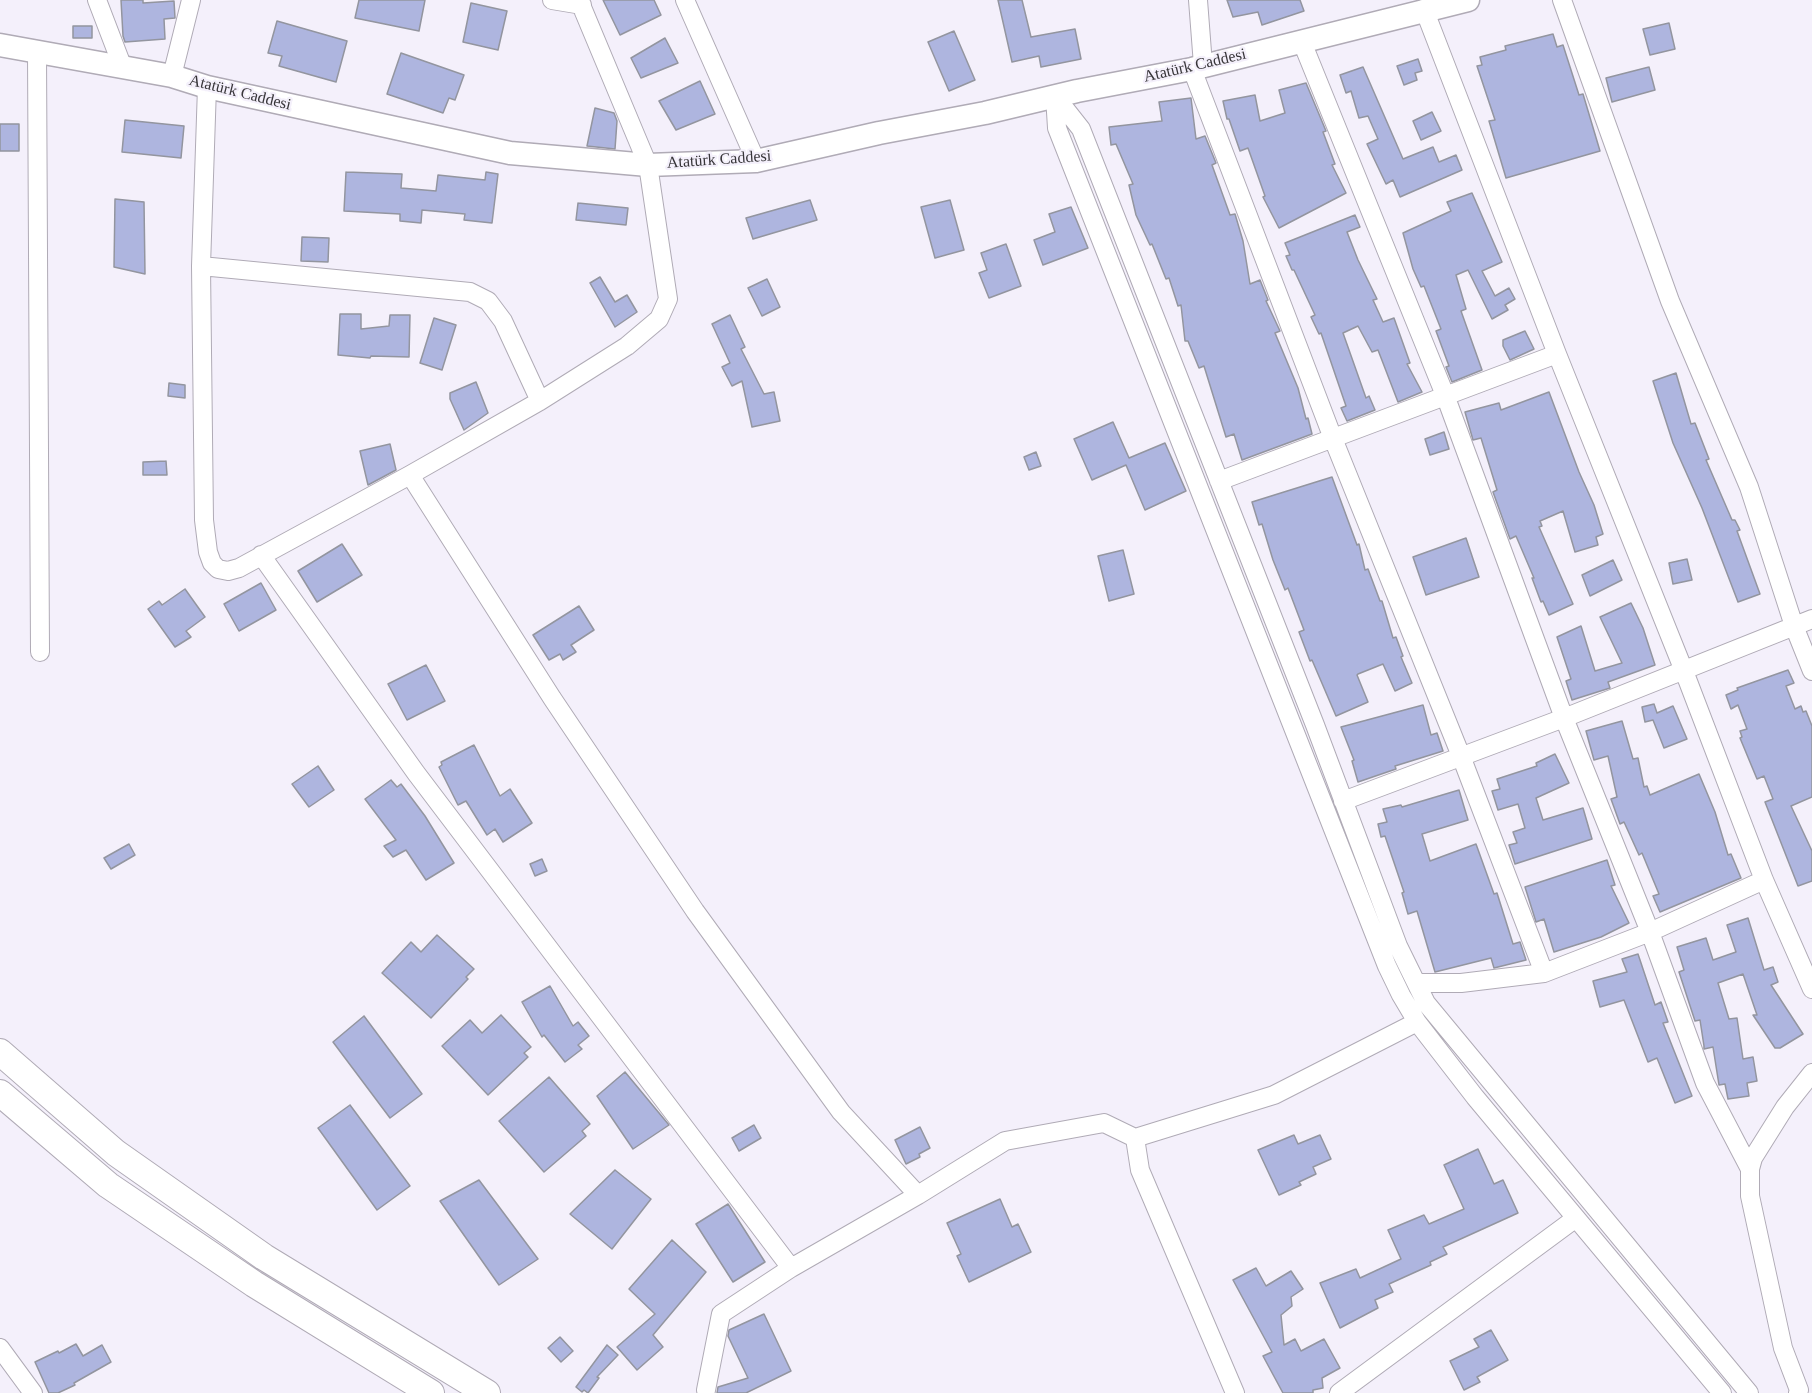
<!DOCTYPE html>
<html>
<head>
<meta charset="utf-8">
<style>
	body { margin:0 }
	canvas { display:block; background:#f4f0fb }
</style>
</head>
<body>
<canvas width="1812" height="1393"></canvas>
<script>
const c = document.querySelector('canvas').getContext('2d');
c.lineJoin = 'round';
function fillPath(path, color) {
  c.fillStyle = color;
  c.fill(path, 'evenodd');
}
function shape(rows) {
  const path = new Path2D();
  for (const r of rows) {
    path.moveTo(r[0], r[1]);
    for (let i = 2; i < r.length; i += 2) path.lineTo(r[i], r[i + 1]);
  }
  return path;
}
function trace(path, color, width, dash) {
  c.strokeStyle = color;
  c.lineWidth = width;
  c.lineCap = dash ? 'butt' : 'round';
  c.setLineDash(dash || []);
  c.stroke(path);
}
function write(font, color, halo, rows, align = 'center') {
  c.font = font + ' "Times New Roman",serif';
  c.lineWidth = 4.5;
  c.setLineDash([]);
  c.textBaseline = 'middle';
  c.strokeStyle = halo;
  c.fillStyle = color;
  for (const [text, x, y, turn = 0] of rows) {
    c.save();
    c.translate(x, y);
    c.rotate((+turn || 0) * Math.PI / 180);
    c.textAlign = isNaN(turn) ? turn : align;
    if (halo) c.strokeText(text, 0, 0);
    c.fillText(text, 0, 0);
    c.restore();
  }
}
const building = shape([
	[121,0,143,0,143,3,174,1,175,18,164,19,165,39,125,42,123,36,121,0],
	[359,0,425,0,419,31,355,18,359,0],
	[603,0,654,0,661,15,620,35,603,0],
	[998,0,1022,0,1031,37,1075,29,1081,59,1041,67,1039,56,1012,62,998,0],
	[1227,0,1300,0,1304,11,1262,25,1258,12,1233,17,1227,0],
	[471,3,507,11,498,50,463,42,471,3],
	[277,21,347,41,336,82,279,66,282,56,268,53,277,21],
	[1669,23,1675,49,1650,55,1643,29,1669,23],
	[73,26,92,26,92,38,73,38,73,26],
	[954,31,975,80,949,91,928,42,954,31],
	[1553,34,1557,47,1563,45,1579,95,1583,94,1600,151,1506,178,1489,121,1495,120,1477,66,1482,65,1480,57,1506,50,1505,46,1553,34],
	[665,38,678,63,641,78,631,58,665,38],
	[401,53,464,75,455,100,449,98,443,113,387,94,401,53],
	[1418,59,1422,71,1415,73,1417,80,1404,85,1397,66,1418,59],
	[1363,67,1403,159,1433,147,1439,162,1456,155,1462,170,1400,197,1393,180,1386,184,1367,144,1378,139,1368,116,1359,118,1351,91,1346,93,1340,75,1363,67],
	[1649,67,1655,90,1612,102,1606,78,1649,67],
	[700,81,715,114,676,130,659,101,700,81],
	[1306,83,1326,131,1323,132,1335,164,1332,165,1346,193,1279,228,1263,197,1265,196,1248,148,1240,151,1229,119,1227,119,1223,101,1255,95,1260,121,1285,113,1279,90,1306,83],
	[1191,98,1196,139,1205,136,1216,163,1212,165,1230,215,1235,214,1243,241,1250,284,1260,280,1268,300,1266,301,1280,331,1275,333,1298,388,1306,419,1308,418,1312,434,1242,460,1234,434,1226,437,1204,366,1199,368,1188,341,1185,341,1181,305,1178,306,1169,278,1166,279,1152,244,1150,245,1136,215,1129,185,1133,184,1116,144,1111,145,1109,127,1162,121,1159,102,1191,98],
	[595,108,614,113,617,121,615,149,587,146,595,108],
	[1432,112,1441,131,1421,140,1413,121,1432,112],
	[125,120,184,126,181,158,122,152,125,120],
	[0,124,19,124,19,151,0,151,0,124],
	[346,172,402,174,401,188,436,191,438,175,485,180,486,172,498,174,492,223,464,220,465,214,422,210,421,223,400,221,400,214,344,211,346,172],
	[1472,193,1502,262,1482,271,1495,296,1509,288,1515,299,1505,305,1508,310,1492,319,1468,270,1456,275,1466,309,1461,311,1482,370,1452,382,1446,367,1449,366,1436,331,1441,329,1424,286,1421,287,1413,269,1403,233,1451,211,1447,202,1472,193],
	[115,199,144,202,145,274,114,267,115,199],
	[810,200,817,220,753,239,746,218,810,200],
	[950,200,964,250,935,258,921,207,950,200],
	[578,203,628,208,626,225,576,220,578,203],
	[1071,207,1088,248,1043,265,1034,240,1055,232,1049,214,1071,207],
	[1355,215,1360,227,1347,232,1358,260,1377,299,1373,300,1383,322,1394,318,1410,363,1407,364,1422,392,1398,402,1378,350,1372,352,1358,326,1343,333,1366,398,1369,396,1375,410,1347,421,1341,408,1346,406,1321,333,1319,334,1311,317,1315,315,1294,270,1292,270,1286,256,1290,255,1285,243,1355,215],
	[302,237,329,238,328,262,301,261,302,237],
	[1006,244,1021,286,989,298,979,273,987,270,981,253,1006,244],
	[600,277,615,302,627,295,637,312,615,327,590,283,600,277],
	[767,279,780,307,762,316,748,288,767,279],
	[340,314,361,314,361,329,389,326,390,315,410,315,409,357,371,356,370,358,338,355,340,314],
	[730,315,745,347,741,349,764,394,774,392,780,421,752,427,742,381,732,386,722,367,730,363,712,324,730,315],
	[434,318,456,325,442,370,420,363,434,318],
	[1525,331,1534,349,1510,360,1503,346,1503,340,1525,331],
	[1676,373,1691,424,1695,423,1709,459,1706,460,1732,520,1735,520,1740,530,1737,531,1760,594,1738,602,1702,508,1673,443,1653,381,1676,373],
	[476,382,488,413,464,430,450,399,450,393,476,382],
	[169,383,185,385,185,398,168,396,169,383],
	[1549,392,1579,472,1594,505,1603,534,1596,537,1598,545,1575,552,1563,511,1540,521,1542,526,1539,527,1573,604,1549,615,1543,601,1541,602,1532,578,1534,578,1516,536,1510,539,1493,492,1497,490,1481,438,1473,440,1465,412,1499,403,1501,410,1549,392],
	[1113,422,1129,458,1165,443,1186,491,1145,510,1126,465,1092,480,1074,439,1113,422],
	[1444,432,1449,449,1430,455,1425,439,1444,432],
	[390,444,396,470,368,485,360,451,390,444],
	[1036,452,1041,466,1029,470,1024,457,1036,452],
	[166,461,167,475,143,475,143,462,166,461],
	[1332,477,1357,545,1359,544,1365,570,1368,569,1380,601,1382,601,1393,638,1396,637,1403,656,1401,657,1412,683,1395,691,1383,664,1358,674,1357,675,1368,702,1336,716,1312,660,1310,661,1299,632,1304,630,1288,588,1285,590,1273,560,1262,524,1259,525,1252,502,1332,477],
	[1466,538,1479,577,1426,595,1413,557,1466,538],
	[342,544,362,575,317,602,298,571,342,544],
	[1123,550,1134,594,1109,601,1098,556,1123,550],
	[1687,559,1692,580,1673,584,1669,563,1687,559],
	[1613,560,1622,580,1590,596,1582,575,1613,560],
	[261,583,276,610,239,631,224,604,261,583],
	[185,589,205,617,186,631,191,637,175,647,148,609,159,601,162,605,185,589],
	[1631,603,1643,628,1655,665,1608,682,1610,688,1572,700,1566,681,1571,679,1557,637,1581,626,1595,671,1622,663,1600,617,1631,603],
	[579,606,594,630,571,645,576,652,563,660,560,654,549,660,533,635,579,606],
	[426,665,445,701,407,720,388,684,426,665],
	[1788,670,1794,683,1786,686,1795,709,1801,706,1803,712,1806,711,1812,726,1812,797,1791,806,1812,851,1812,881,1798,886,1765,802,1773,799,1764,776,1757,779,1740,738,1742,737,1740,731,1747,729,1738,705,1731,709,1726,695,1738,690,1737,688,1788,670],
	[1654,704,1657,713,1673,706,1687,739,1664,748,1653,720,1645,722,1642,707,1654,704],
	[1423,705,1431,735,1437,733,1443,751,1395,766,1396,769,1358,782,1352,761,1354,760,1341,727,1423,705],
	[1622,721,1633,759,1638,758,1644,787,1647,786,1650,795,1699,774,1715,812,1728,855,1731,854,1741,878,1660,912,1653,896,1659,894,1642,853,1639,855,1624,822,1620,824,1611,799,1617,797,1608,756,1594,760,1586,731,1622,721],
	[474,745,500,796,510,789,532,823,503,842,495,829,487,835,466,801,458,805,439,767,442,765,441,762,474,745],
	[1555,754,1569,783,1536,798,1543,820,1583,808,1592,839,1515,864,1509,845,1517,843,1513,832,1525,828,1518,804,1498,810,1492,791,1500,789,1497,779,1537,766,1536,763,1555,754],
	[318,766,334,790,309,807,292,784,318,766],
	[391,780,397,787,401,784,425,816,454,863,426,880,406,850,393,857,384,846,396,840,365,799,391,780],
	[1459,790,1468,820,1422,834,1430,861,1476,844,1494,894,1497,893,1513,944,1520,942,1526,960,1494,968,1491,958,1435,972,1417,911,1408,914,1402,893,1404,892,1385,836,1381,837,1378,824,1387,822,1383,809,1401,805,1402,807,1459,790],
	[129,844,135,855,111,869,104,858,129,844],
	[542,859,547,871,535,876,530,864,542,859],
	[1607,860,1615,885,1611,886,1629,923,1601,937,1554,952,1544,919,1536,922,1525,887,1607,860],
	[1748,918,1764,970,1773,967,1778,982,1771,985,1803,1034,1780,1048,1775,1048,1753,1015,1757,1015,1743,974,1718,983,1729,1019,1737,1018,1743,1059,1753,1057,1757,1081,1747,1083,1749,1096,1728,1099,1725,1084,1719,1085,1713,1047,1704,1049,1704,1046,1700,1020,1695,1021,1679,972,1684,970,1677,947,1706,938,1713,960,1736,952,1727,925,1748,918],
	[437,935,474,969,466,977,468,979,431,1018,382,973,411,942,421,952,437,935],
	[1638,954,1655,1005,1661,1002,1668,1022,1663,1023,1692,1096,1675,1103,1657,1058,1648,1062,1624,1000,1600,1007,1593,981,1627,972,1622,959,1638,954],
	[550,986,573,1026,578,1022,589,1036,578,1045,582,1049,565,1062,544,1035,542,1037,522,1002,550,986],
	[501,1015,531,1047,524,1053,528,1057,488,1095,442,1046,470,1020,482,1033,501,1015],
	[364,1016,422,1094,390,1118,333,1042,364,1016],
	[625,1072,669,1125,633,1149,597,1096,625,1072],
	[549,1077,590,1124,582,1131,586,1136,544,1172,499,1121,549,1077],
	[350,1105,410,1186,377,1210,318,1128,350,1105],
	[754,1125,761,1138,739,1151,732,1138,754,1125],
	[920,1127,930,1148,919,1154,920,1157,906,1164,895,1140,920,1127],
	[1294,1135,1298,1144,1320,1135,1331,1159,1313,1167,1316,1174,1299,1182,1301,1185,1279,1195,1258,1150,1294,1135],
	[1478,1149,1494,1184,1503,1180,1518,1213,1443,1247,1447,1254,1430,1262,1431,1265,1389,1284,1393,1292,1375,1300,1378,1308,1340,1328,1320,1283,1356,1269,1360,1278,1401,1259,1388,1230,1424,1215,1429,1224,1464,1209,1444,1165,1478,1149],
	[615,1170,651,1199,612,1249,570,1214,615,1170],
	[479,1180,538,1259,499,1285,440,1201,479,1180],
	[1000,1199,1012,1227,1018,1224,1031,1252,969,1282,957,1256,961,1254,947,1223,1000,1199],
	[728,1204,765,1262,733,1282,696,1224,728,1204],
	[672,1240,706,1272,653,1335,663,1347,637,1370,617,1347,655,1314,629,1289,672,1240],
	[1256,1268,1266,1286,1291,1271,1303,1289,1291,1297,1292,1306,1281,1315,1284,1345,1295,1339,1301,1351,1324,1339,1340,1368,1322,1378,1323,1388,1313,1390,1313,1393,1283,1393,1263,1356,1272,1352,1233,1280,1256,1268],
	[764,1314,791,1371,746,1393,717,1393,718,1387,748,1378,728,1336,729,1330,764,1314],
	[1491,1330,1508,1360,1477,1377,1480,1382,1464,1390,1450,1361,1479,1347,1474,1339,1491,1330],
	[560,1337,573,1351,561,1362,548,1348,560,1337],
	[76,1344,83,1356,102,1345,111,1362,74,1383,75,1385,58,1393,49,1393,35,1362,58,1351,59,1353,76,1344],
	[607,1345,618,1355,597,1377,599,1378,588,1393,584,1390,582,1392,576,1387,607,1345]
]);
fillPath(building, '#aeb5df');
trace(building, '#93959f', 1.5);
const minor = shape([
	[97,0,123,68],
	[552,0,582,5],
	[685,0,756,161],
	[1198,0,1203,65],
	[1562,0,1670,301,1749,487,1794,626,1812,671],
	[1424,9,1557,354,1684,671,1764,880,1812,989],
	[1302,42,1445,395,1564,718,1650,932,1705,1083,1750,1169],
	[37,53,40,652],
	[1192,69,1334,441,1461,756,1544,973],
	[172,76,191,0],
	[207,87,201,266,204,520,208,552,212,563,218,569,228,571,239,568,410,475,540,401,627,346,659,319,668,299,648,165,579,0],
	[1055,96,1081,129,1315,725,1398,946,1426,1003,1749,1393],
	[1055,96,1057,128,1387,966,1401,995,1417,1022,1475,1097,1722,1393],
	[201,266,470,292,488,301,503,321,540,401],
	[410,475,552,698,695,911,841,1112,918,1195],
	[1219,481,1557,354],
	[261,555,416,773,791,1268],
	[1343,801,1564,718,1812,619],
	[1417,983,1461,983,1544,973,1650,932,1764,880],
	[1135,1138,1140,1170,1235,1393],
	[0,1348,33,1393],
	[706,1390,721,1314,791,1268,918,1195,1005,1141,1104,1123,1135,1138,1274,1095,1417,1022],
	[1339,1393,1576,1218],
	[1798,1393,1799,1390,1783,1348,1750,1196,1750,1169,1753,1158,1785,1107,1812,1073]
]);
const major = shape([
	[0,45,172,76,207,87,510,153,648,165,756,161,879,133,985,113,1077,91,1192,69,1468,0]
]);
const highway = shape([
	[0,1052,116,1153,264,1257,487,1393],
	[0,1093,108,1185,254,1284,431,1393]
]);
trace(minor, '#b0abb6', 20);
trace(major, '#b0abb6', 25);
trace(highway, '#b0abb6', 28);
trace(minor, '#fff', 18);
trace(major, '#fff', 22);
trace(highway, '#fff', 26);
write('16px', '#373539', '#f4f0fb', [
	["Atatürk Caddesi",1195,66,-13],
	["Atatürk Caddesi",240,93,14],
	["Atatürk Caddesi",719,160,-4]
]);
</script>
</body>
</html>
